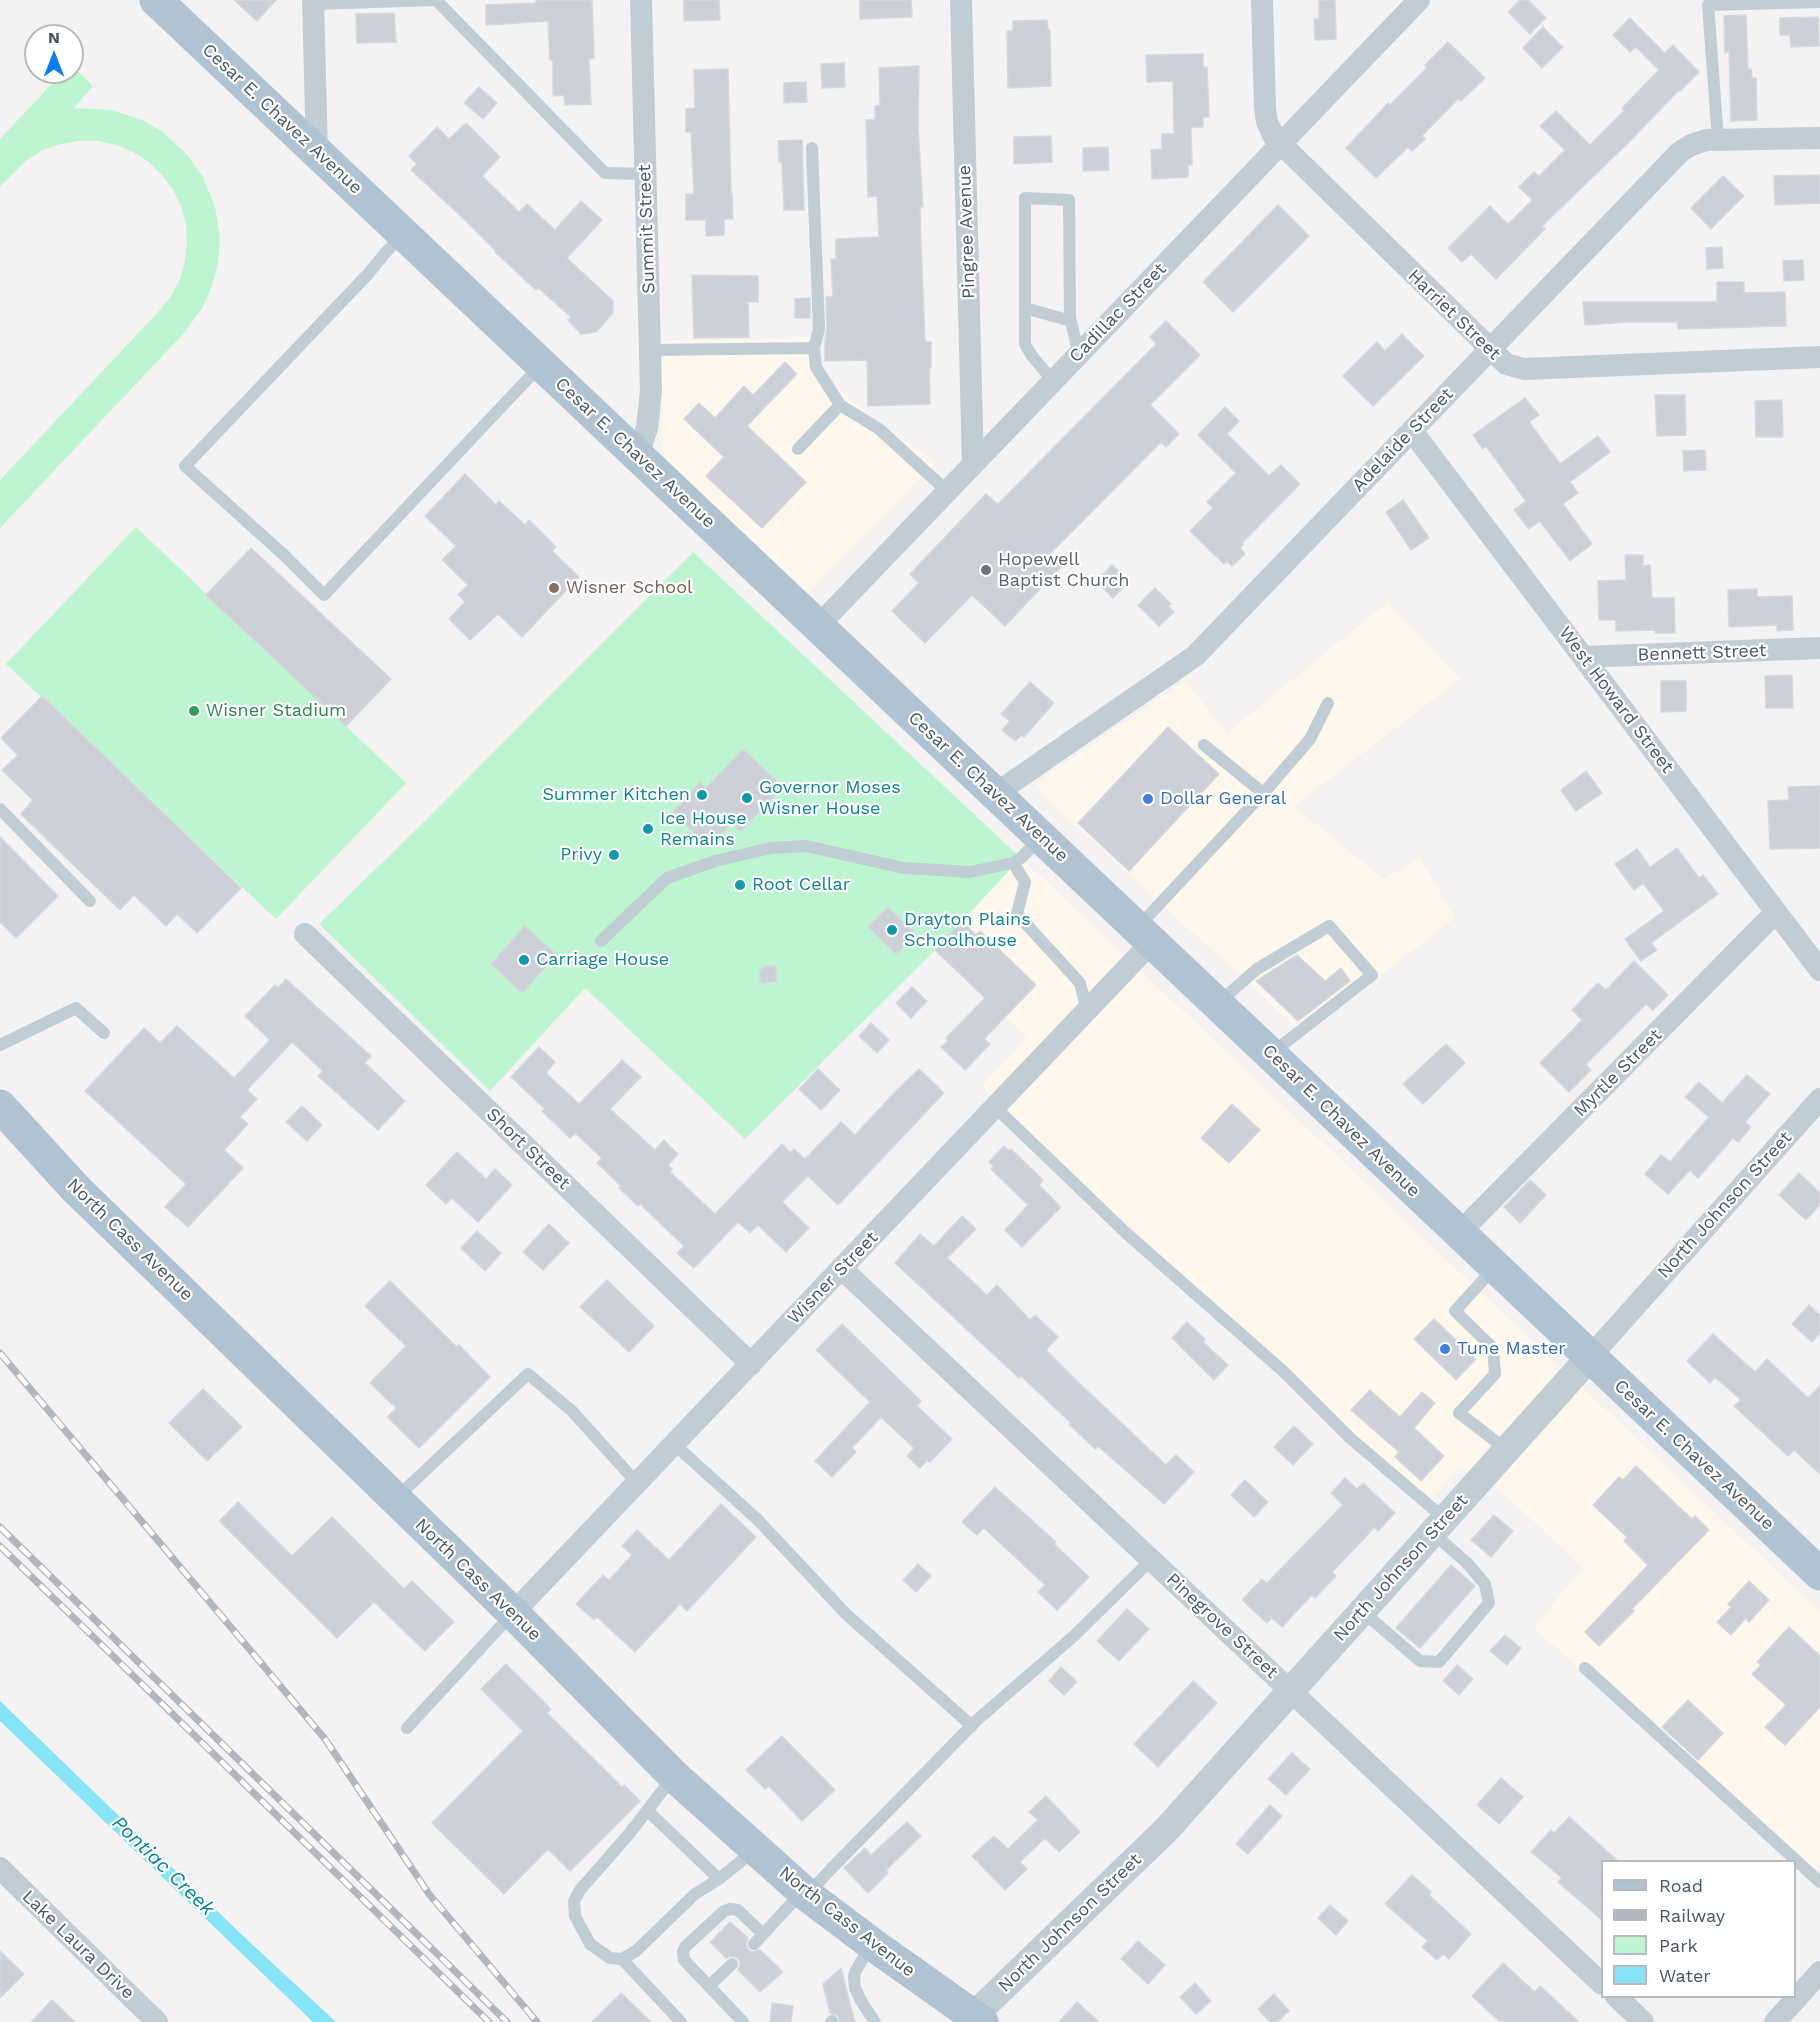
<!DOCTYPE html>
<html>
<head>
<meta charset="utf-8">
<style>
	body { margin:0 }
	#map { position:relative; width:1820px; height:2022px; overflow:hidden; background:#f4f2f2; font-family:"Work Sans",sans-serif }
	canvas { display:block }
	.legend { position:absolute; left:1601px; top:1860px; width:195px; height:138px; box-sizing:border-box; background:#fff; border:2px solid #b5bbc0; margin:0; padding:8px 10px; list-style:none; font-size:18px; color:#475662 }
	.legend li { display:flex; align-items:center; gap:12px; height:30px }
	.legend b { width:30px; border:2px solid #b5bbc0 }
	.north { position:absolute; left:24px; top:24px; width:60px; height:60px; box-sizing:border-box; background:#fff; border:2px solid #b5bbc0; border-radius:50%; rotate:0deg; font-size:16px; font-weight:700; line-height:24px; text-align:center; color:#475662 }
	.north::after { content:''; display:block; margin:auto; width:21px; height:27px; background:#057cfb; clip-path:polygon(50% 0,100% 100%,50% 72%,0 100%) }
</style>
</head>
<body>
<div id="map">
<canvas width="1820" height="2022"></canvas>
<ul class="legend">
<li><b style="height:8px;background:#afc3d3"></b>Road</li>
<li><b style="height:8px;background:#b3b7bd"></b>Railway</li>
<li><b style="height:16px;background:#bdf5d0"></b>Park</li>
<li><b style="height:16px;background:#85e4f6"></b>Water</li>
</ul>
<div class="north">N</div>
</div>
<script>
const c = document.querySelector('canvas').getContext('2d');
c.lineJoin = 'round';
function fillPath(path, color) {
  c.fillStyle = color;
  c.fill(path, 'evenodd');
}
function shape(rows) {
  const path = new Path2D();
  for (const r of rows) {
    path.moveTo(r[0], r[1]);
    for (let i = 2; i < r.length; i += 2) path.lineTo(r[i], r[i + 1]);
  }
  return path;
}
function trace(path, color, width, dash) {
  c.strokeStyle = color;
  c.lineWidth = width;
  c.lineCap = dash ? 'butt' : 'round';
  c.setLineDash(dash || []);
  c.stroke(path);
}
function write(font, color, halo, rows, align = 'center') {
  c.font = font + ' "Work Sans",sans-serif';
  c.lineWidth = 4.5;
  c.setLineDash([]);
  c.textBaseline = 'middle';
  c.strokeStyle = halo;
  c.fillStyle = color;
  for (const [text, x, y, turn = 0] of rows) {
    c.save();
    c.translate(x, y);
    c.rotate((+turn || 0) * Math.PI / 180);
    c.textAlign = isNaN(turn) ? turn : align;
    if (halo) c.strokeText(text, 0, 0);
    c.fillText(text, 0, 0);
    c.restore();
  }
}
fillPath(shape([
	[820,337,821,361,832,382,873,419,936,462,806,595,662,457,662,341],
	[1388,602,1460,679,1294,806,1383,879,1420,858,1455,918,1304,1034,1046,799,1036,783,1185,681,1227,733],
	[1021,858,1820,1612,1820,1883,1534,1628,1582,1568,1505,1494,1459,1468,1428,1504,1014,1119,982,1086,1027,1038,935,950]
]), '#fef8ec');
fillPath(shape([
	[72,66,93,86,74,108,112,110,142,120,163,132,188,156,203,177,215,207,220,237,218,263,213,283,203,307,184,333,0,528,0,480,160,310,171,296,180,279,185,261,187,243,186,224,181,206,173,190,162,175,149,162,133,152,116,145,98,141,79,141,61,144,43,150,27,160,0,186,0,139,63,72,72,72],
	[136,527,406,783,276,919,6,664],
	[693,552,1021,858,935,950,745,1139,585,988,490,1091,319,924,421,825]
]), '#bdf5d0');
fillPath(shape([
	[0,1701,241,1934,336,2022,313,2022,0,1721]
]), '#85e4f6');
const building = shape([
	[234,0,276,0,257,21,234,0],
	[536,0,592,0,594,58,589,59,591,104,565,105,564,95,553,96,553,60,550,60,548,21,486,25,486,5,536,3,536,0],
	[684,0,719,0,720,20,684,21,684,0],
	[860,0,911,0,912,17,860,19,860,0],
	[1319,0,1335,0,1336,39,1315,40,1314,19,1319,19,1319,0],
	[1520,0,1528,0,1546,18,1530,34,1508,12,1520,0],
	[394,13,396,42,357,43,356,14,394,13],
	[1746,15,1748,70,1751,69,1752,78,1756,78,1757,120,1731,121,1729,50,1725,54,1724,16,1746,15],
	[1818,17,1819,46,1791,47,1790,35,1780,35,1780,18,1818,17],
	[1630,18,1665,53,1673,45,1699,72,1680,91,1679,90,1629,142,1542,226,1545,229,1496,279,1471,254,1462,262,1448,248,1490,206,1508,224,1532,200,1519,187,1534,172,1539,176,1565,150,1540,126,1556,111,1590,145,1624,111,1622,108,1659,70,1636,47,1630,52,1613,35,1630,18],
	[1047,20,1048,30,1050,30,1051,86,1008,88,1007,31,1013,31,1013,21,1047,20],
	[1543,27,1563,47,1542,68,1523,48,1543,27],
	[1448,42,1485,78,1461,101,1458,99,1422,136,1425,139,1412,151,1408,147,1376,178,1346,148,1388,103,1390,105,1427,68,1425,65,1448,42],
	[1203,54,1203,67,1207,67,1209,117,1203,117,1203,127,1191,127,1192,165,1188,165,1188,177,1152,179,1151,150,1162,149,1162,134,1174,134,1173,81,1147,82,1146,55,1203,54],
	[844,63,845,87,822,88,821,64,844,63],
	[919,66,918,128,923,207,920,207,921,244,925,342,931,342,931,368,929,368,930,404,868,406,867,360,825,361,825,340,827,329,826,297,833,297,831,259,836,259,836,239,879,237,877,196,868,197,866,120,875,120,875,106,880,105,879,68,919,66],
	[728,69,731,193,732,193,733,219,724,219,724,235,706,236,706,220,686,220,686,194,694,194,691,132,686,132,686,109,695,108,694,70,728,69],
	[806,82,807,102,784,103,784,83,806,82],
	[479,87,497,103,483,119,464,103,479,87],
	[466,123,500,157,482,176,519,212,527,204,555,230,581,201,602,220,567,258,613,301,613,313,596,332,581,334,568,320,571,317,538,288,536,290,495,252,496,251,467,222,411,170,417,164,409,156,437,127,449,139,466,123],
	[1051,136,1052,162,1014,164,1014,137,1051,136],
	[802,140,804,210,784,210,782,162,779,162,778,141,802,140],
	[1108,147,1109,170,1083,171,1083,148,1108,147],
	[1820,175,1820,203,1775,205,1774,176,1820,175],
	[1723,176,1744,196,1711,229,1691,208,1723,176],
	[1278,205,1309,236,1233,312,1203,282,1278,205],
	[1722,247,1723,268,1707,269,1706,248,1722,247],
	[1803,260,1804,280,1784,281,1783,261,1803,260],
	[692,275,758,276,758,302,748,302,749,337,694,338,692,275],
	[1717,282,1744,282,1744,293,1785,292,1786,326,1678,329,1677,322,1627,322,1585,325,1583,302,1717,302,1717,282],
	[810,298,810,318,795,318,795,299,810,298],
	[1166,321,1200,355,1150,405,1179,434,1166,447,1161,442,1050,554,1062,566,1005,626,972,595,925,643,892,611,919,583,910,574,986,494,998,504,1156,344,1150,337,1166,321],
	[1402,334,1424,356,1373,406,1343,376,1377,342,1385,351,1402,334],
	[785,362,797,374,747,426,806,482,762,528,706,476,724,457,684,419,699,403,715,418,744,386,753,395,785,362],
	[1655,395,1685,395,1686,435,1657,436,1655,395],
	[1525,398,1539,415,1529,422,1560,464,1598,436,1610,452,1570,482,1578,493,1563,504,1592,544,1570,561,1540,521,1529,529,1514,510,1526,501,1486,446,1483,449,1473,435,1525,398],
	[1782,400,1783,437,1756,437,1755,401,1782,400],
	[1225,407,1239,421,1227,434,1269,476,1281,465,1300,484,1242,543,1243,545,1240,548,1245,554,1232,566,1227,561,1224,564,1190,531,1213,508,1207,502,1236,473,1198,435,1225,407],
	[1705,450,1706,470,1684,471,1683,451,1705,450],
	[465,474,496,505,499,501,525,525,529,520,556,547,552,551,579,577,522,637,498,614,470,640,449,619,465,602,458,595,468,585,442,560,456,546,425,516,465,474],
	[1403,500,1429,538,1411,550,1386,512,1403,500],
	[251,548,391,679,346,726,206,595,251,548],
	[1625,555,1643,555,1643,566,1650,565,1652,598,1674,598,1675,633,1655,633,1655,630,1616,631,1616,620,1599,620,1598,581,1626,580,1625,555],
	[1112,565,1129,581,1113,598,1096,581,1112,565],
	[1155,588,1171,604,1168,606,1174,612,1159,626,1138,605,1155,588],
	[1757,589,1757,597,1792,596,1793,630,1777,631,1777,625,1729,627,1728,590,1757,589],
	[1792,675,1793,708,1766,708,1765,676,1792,675],
	[1661,681,1686,681,1686,711,1661,712,1661,681],
	[1030,682,1054,703,1024,737,1022,735,1015,741,1002,730,1010,721,1001,714,1030,682],
	[42,696,241,888,197,933,177,914,166,926,134,895,120,910,21,814,33,800,2,770,18,755,1,738,42,696],
	[1168,727,1219,774,1129,871,1078,823,1168,727],
	[743,749,783,787,740,832,732,823,709,847,673,812,700,782,706,788,743,749],
	[1586,771,1602,793,1576,811,1561,790,1586,771],
	[1820,786,1820,848,1770,849,1768,801,1789,800,1788,787,1820,786],
	[0,837,58,896,16,938,0,922,0,837],
	[1677,848,1699,878,1703,875,1718,894,1651,943,1657,950,1641,961,1625,939,1664,911,1643,883,1634,890,1615,864,1637,849,1650,867,1677,848],
	[888,907,916,934,896,954,868,927,888,907],
	[962,921,976,935,980,931,1036,985,984,1039,990,1044,965,1070,941,1047,948,1040,946,1038,985,998,935,950,962,921],
	[525,926,557,955,522,993,491,964,525,926],
	[1297,955,1325,981,1341,968,1350,981,1298,1021,1256,981,1297,955],
	[1634,961,1668,995,1653,1010,1646,1004,1586,1064,1591,1070,1569,1092,1540,1063,1582,1020,1572,1010,1598,983,1606,990,1634,961],
	[764,966,776,966,776,982,760,983,760,971,764,966],
	[286,979,371,1056,365,1063,405,1101,378,1130,318,1076,323,1071,292,1042,247,1090,257,1099,240,1117,248,1124,224,1150,243,1168,188,1227,165,1207,186,1184,85,1091,144,1028,160,1043,177,1026,234,1078,270,1040,245,1016,275,985,278,988,286,979],
	[912,987,927,1001,911,1018,896,1003,912,987],
	[871,1023,889,1040,877,1053,859,1036,871,1023],
	[1446,1044,1465,1063,1423,1104,1403,1084,1446,1044],
	[539,1047,555,1062,546,1073,579,1104,622,1060,641,1077,610,1109,655,1150,664,1140,678,1154,668,1165,672,1169,670,1172,715,1214,782,1144,791,1153,794,1149,805,1159,841,1122,855,1135,897,1090,919,1069,944,1093,838,1205,808,1176,782,1202,809,1228,786,1252,758,1225,750,1233,738,1222,694,1268,677,1253,684,1246,640,1204,638,1206,619,1188,621,1186,597,1163,602,1158,575,1133,570,1138,542,1111,545,1109,511,1077,539,1047],
	[818,1069,840,1090,821,1110,799,1089,818,1069],
	[1747,1075,1770,1094,1745,1122,1751,1127,1738,1142,1733,1138,1698,1178,1690,1170,1668,1194,1645,1174,1661,1155,1670,1162,1709,1117,1685,1097,1699,1082,1722,1103,1747,1075],
	[1232,1104,1260,1130,1229,1163,1201,1138,1232,1104],
	[302,1106,322,1125,307,1141,286,1122,302,1106],
	[1004,1146,1009,1151,1011,1149,1043,1180,1039,1185,1061,1207,1022,1247,1005,1230,1028,1205,991,1169,994,1166,989,1162,1004,1146],
	[457,1152,486,1179,495,1169,512,1185,478,1222,452,1198,446,1204,426,1185,457,1152],
	[1799,1173,1820,1193,1820,1205,1806,1220,1779,1195,1799,1173],
	[1530,1180,1546,1195,1520,1223,1504,1207,1530,1180],
	[962,1216,976,1229,947,1258,987,1295,997,1285,1030,1320,1035,1315,1058,1337,1046,1350,1078,1382,1166,1465,1176,1455,1194,1472,1164,1504,1098,1446,1095,1449,1069,1424,1071,1423,1021,1376,1019,1378,895,1263,920,1234,934,1246,962,1216],
	[549,1224,569,1243,543,1270,523,1252,549,1224],
	[477,1231,501,1253,485,1271,461,1248,477,1231],
	[607,1280,654,1326,629,1352,580,1307,607,1280],
	[390,1281,457,1347,459,1345,490,1377,419,1448,387,1417,396,1408,370,1383,406,1346,365,1306,390,1281],
	[1809,1305,1820,1315,1820,1333,1812,1342,1792,1324,1809,1305],
	[1434,1319,1476,1359,1456,1380,1414,1339,1434,1319],
	[1187,1322,1205,1339,1203,1342,1228,1365,1214,1380,1172,1338,1187,1322],
	[842,1324,921,1401,917,1406,952,1439,930,1462,927,1461,920,1468,907,1456,914,1448,881,1417,852,1448,856,1452,832,1477,815,1461,870,1402,816,1350,842,1324],
	[1713,1334,1755,1372,1767,1359,1808,1398,1820,1386,1820,1474,1794,1450,1788,1456,1734,1406,1741,1400,1715,1377,1710,1383,1687,1361,1713,1334],
	[203,1389,242,1427,207,1461,169,1423,203,1389],
	[1370,1390,1400,1417,1422,1392,1435,1403,1414,1428,1444,1456,1421,1481,1395,1457,1399,1452,1351,1410,1370,1390],
	[1294,1426,1313,1444,1293,1465,1274,1447,1294,1426],
	[1636,1466,1692,1519,1695,1516,1709,1530,1632,1609,1634,1611,1599,1646,1585,1632,1648,1565,1624,1541,1627,1537,1593,1505,1619,1477,1623,1480,1636,1466],
	[1345,1478,1357,1489,1363,1483,1395,1513,1378,1531,1375,1527,1332,1572,1336,1576,1315,1598,1312,1595,1282,1627,1272,1618,1267,1623,1242,1600,1262,1579,1267,1583,1343,1505,1331,1493,1345,1478],
	[1245,1480,1268,1502,1254,1517,1231,1495,1245,1480],
	[995,1487,1056,1542,1054,1544,1089,1577,1057,1610,1038,1592,1045,1585,984,1528,977,1535,962,1522,995,1487],
	[238,1502,292,1556,332,1517,404,1589,412,1581,454,1622,425,1651,374,1602,337,1638,219,1521,238,1502],
	[721,1504,756,1537,687,1611,680,1604,635,1652,597,1617,594,1620,576,1604,603,1575,609,1580,632,1555,622,1546,637,1530,669,1560,721,1504],
	[1494,1515,1513,1531,1491,1557,1471,1540,1494,1515],
	[918,1564,931,1576,916,1592,903,1580,918,1564],
	[1451,1565,1475,1586,1420,1648,1396,1628,1451,1565],
	[1749,1581,1769,1600,1749,1622,1746,1618,1731,1635,1717,1622,1731,1607,1728,1604,1749,1581],
	[1127,1609,1149,1629,1119,1661,1097,1641,1127,1609],
	[1789,1627,1820,1656,1820,1707,1785,1745,1765,1727,1786,1705,1752,1674,1761,1665,1757,1662,1789,1627],
	[1505,1635,1521,1648,1507,1665,1490,1651,1505,1635],
	[506,1664,551,1709,547,1713,622,1787,624,1785,640,1801,570,1871,548,1849,504,1894,432,1823,523,1731,481,1689,506,1664],
	[1457,1665,1473,1679,1459,1695,1443,1681,1457,1665],
	[1061,1667,1077,1682,1064,1695,1049,1681,1061,1667],
	[1193,1681,1217,1703,1158,1767,1134,1744,1193,1681],
	[1688,1700,1723,1733,1698,1760,1662,1727,1688,1700],
	[782,1736,835,1790,802,1821,769,1786,765,1789,746,1770,782,1736],
	[1292,1753,1310,1769,1286,1795,1268,1779,1292,1753],
	[1501,1778,1523,1797,1499,1824,1477,1805,1501,1778],
	[1046,1796,1080,1832,1059,1852,1045,1838,1020,1862,1027,1869,1005,1890,972,1856,994,1836,1008,1849,1038,1820,1029,1812,1046,1796],
	[1270,1805,1282,1816,1248,1854,1236,1844,1270,1805],
	[1569,1817,1619,1862,1602,1862,1602,1920,1558,1882,1562,1878,1531,1852,1551,1830,1554,1833,1569,1817],
	[907,1822,921,1836,886,1870,888,1873,868,1893,844,1868,865,1848,871,1855,907,1822],
	[1412,1875,1431,1892,1429,1895,1471,1934,1449,1959,1443,1954,1437,1960,1422,1947,1428,1941,1385,1904,1412,1875],
	[1330,1905,1348,1921,1336,1935,1318,1918,1330,1905],
	[730,1922,748,1938,746,1943,748,1950,753,1952,760,1950,783,1972,760,1992,738,1970,740,1963,738,1958,731,1956,726,1958,710,1942,730,1922],
	[1138,1941,1165,1965,1148,1984,1121,1959,1138,1941],
	[0,1951,24,1974,0,1998,0,1951],
	[1503,1963,1535,1992,1540,1986,1579,2022,1500,2022,1472,1996,1503,1963],
	[841,1968,851,2008,855,2022,840,2022,837,2015,830,2013,823,1984,841,1968],
	[1195,1983,1211,2001,1196,2014,1180,1997,1195,1983],
	[621,1993,651,2022,592,2022,621,1993],
	[1274,1994,1289,2011,1277,2022,1270,2022,1258,2009,1274,1994],
	[52,2000,75,2022,31,2022,52,2000],
	[1077,2002,1099,2022,1059,2022,1077,2002],
	[772,2003,793,2006,791,2022,770,2022,772,2003]
]);
fillPath(building, '#cdd1d7');
trace(building, '#d5d8de', 1.5);
trace(shape([
	[313,4,436,0,605,173,646,174],
	[1718,140,1708,5,1820,2],
	[812,148,819,329,814,348,816,367,840,405,879,429,947,491],
	[403,235,386,252,368,274,185,466,284,555,324,595,540,366],
	[1025,308,1071,321],
	[650,350,814,348],
	[1053,381,1032,356,1025,344,1025,198,1069,200,1070,318,1079,354],
	[798,449,840,405],
	[1204,745,1263,793],
	[0,809,90,901],
	[1013,863,1025,882,1017,914,1080,983,1087,1011],
	[1138,927,1268,788,1310,739,1328,703],
	[601,941,667,878,715,861,771,848,806,846,904,868,970,872,1013,863,1021,858,1040,838],
	[1218,1003,1257,969,1329,926,1372,975,1272,1053],
	[0,1045,76,1008,104,1033],
	[995,1107,1126,1233,1283,1371,1350,1438,1445,1519],
	[1494,1268,1455,1311,1493,1348,1495,1374,1459,1413,1507,1450],
	[674,1444,758,1520,846,1614,972,1726],
	[396,1498,528,1374,572,1411,637,1483],
	[1362,1611,1420,1661,1439,1662,1489,1603,1485,1584,1467,1563,1433,1533],
	[1585,1668,1820,1882],
	[407,1728,512,1614],
	[673,1777,629,1834,580,1890,574,1901,575,1916,590,1944,610,1958,622,1959,636,1951,695,1894,719,1879,755,1850],
	[648,1811,719,1879],
	[808,1894,831,1869,977,1720,1075,1635,1151,1560],
	[754,1944,802,1892],
	[871,1945,856,1970,854,1977,855,1988,861,2001,875,2022],
	[622,1959,681,2022],
	[709,1986,732,1964],
	[743,2022,684,1960,683,1952,685,1947,724,1911,730,1909,738,1910,763,1934],
	[831,2022,832,2021]
]), '#c1cdd5', 12);
trace(shape([
	[313,0,317,152],
	[961,0,973,464],
	[1262,0,1265,108,1267,122,1274,137,1506,364,1524,369,1820,357],
	[1412,431,1820,970],
	[638,456,647,428,651,391,641,0],
	[818,626,1419,0],
	[1583,657,1820,648],
	[995,794,1195,656,1680,152,1691,145,1707,140,1820,138],
	[305,934,751,1364],
	[1459,1233,1776,912],
	[841,1268,1602,1984],
	[1590,1357,1820,1099],
	[513,1613,1152,942],
	[0,1868,157,2022],
	[1616,1996,1643,2022],
	[1775,2022,1820,1972]
]), '#c1cdd5', 22);
trace(shape([
	[967,2022,1167,1829,1590,1357]
]), '#c1cdd5', 28);
trace(shape([
	[156,0,1820,1574],
	[0,1106,76,1189,513,1613,674,1776,807,1895,872,1944,982,2022]
]), '#afc3d3', 33);
const rail = shape([
	[0,1353,325,1739,429,1894,537,2022],
	[0,1527,507,2022],
	[0,1546,489,2022]
]);
trace(rail, '#b3b7bd', 7);
trace(rail, '#fff', 4.5, [14]);
for (const [x, y, r, color] of [
	[986,570,6,"#6b7280"],
	[554,588,6,"#8d6e63"],
	[194,711,6,"#2e9e5b"],
	[702,795,6,"#0f9aa8"],
	[747,798,6,"#0f9aa8"],
	[1148,799,6,"#3f7fe0"],
	[648,829,6,"#0f9aa8"],
	[614,855,6,"#0f9aa8"],
	[740,885,6,"#0f9aa8"],
	[892,930,6,"#0f9aa8"],
	[524,960,6,"#0f9aa8"],
	[1445,1349,6,"#3f7fe0"]
]) {
  const dot = new Path2D();
  dot.arc(x, y, r, 0, 2 * Math.PI);
  c.fillStyle = color;
  c.fill(dot);
  trace(dot, '#fff', 2);
}
write('18px', '#475662', '#fff', [
	["Cesar E. Chavez Avenue",282,119,43],
	["Summit Street",647,229,-92],
	["Pingree Avenue",967,232,-92],
	["Cadillac Street",1118,313,-46],
	["Harriet Street",1454,315,44],
	["Adelaide Street",1403,440,-46],
	["Cesar E. Chavez Avenue",635,453,43],
	["Bennett Street",1702,653,-2],
	["West Howard Street",1616,700,53],
	["Cesar E. Chavez Avenue",988,787,43],
	["Myrtle Street",1618,1073,-45],
	["Cesar E. Chavez Avenue",1341,1121,44],
	["Short Street",528,1149,44],
	["North Johnson Street",1725,1205,-48],
	["North Cass Avenue",130,1240,44],
	["Wisner Street",833,1278,-46],
	["Cesar E. Chavez Avenue",1694,1455,43],
	["North Johnson Street",1401,1568,-48],
	["North Cass Avenue",478,1580,44],
	["Pinegrove Street",1222,1626,43],
	["North Cass Avenue",847,1922,38],
	["North Johnson Street",1070,1923,-44],
	["Lake Laura Drive",78,1945,44]
]);
write('18px', '#5b616d', '#fff', [
	["Hopewell",998,560],
	["Baptist Church",998,581]
], 'left');
write('18px', '#785e54', '#fff', [
	["Wisner School",566,588]
], 'left');
write('18px', '#27864d', '#fff', [
	["Wisner Stadium",206,711]
], 'left');
write('18px', '#0d838f', '#fff', [
	["Governor Moses",759,788],
	["Wisner House",759,809],
	["Summer Kitchen",690,795,"right"],
	["Ice House",660,819],
	["Remains",660,840],
	["Privy",602,855,"right"],
	["Root Cellar",752,885],
	["Drayton Plains",904,920],
	["Schoolhouse",904,941],
	["Carriage House",536,960]
], 'left');
write('18px', '#366cbe', '#fff', [
	["Dollar General",1160,799],
	["Tune Master",1457,1349]
], 'left');
write('italic 20px', '#03829a', '#fff', [
	["Pontiac Creek",163,1866,44]
]);
</script>
</body>
</html>
